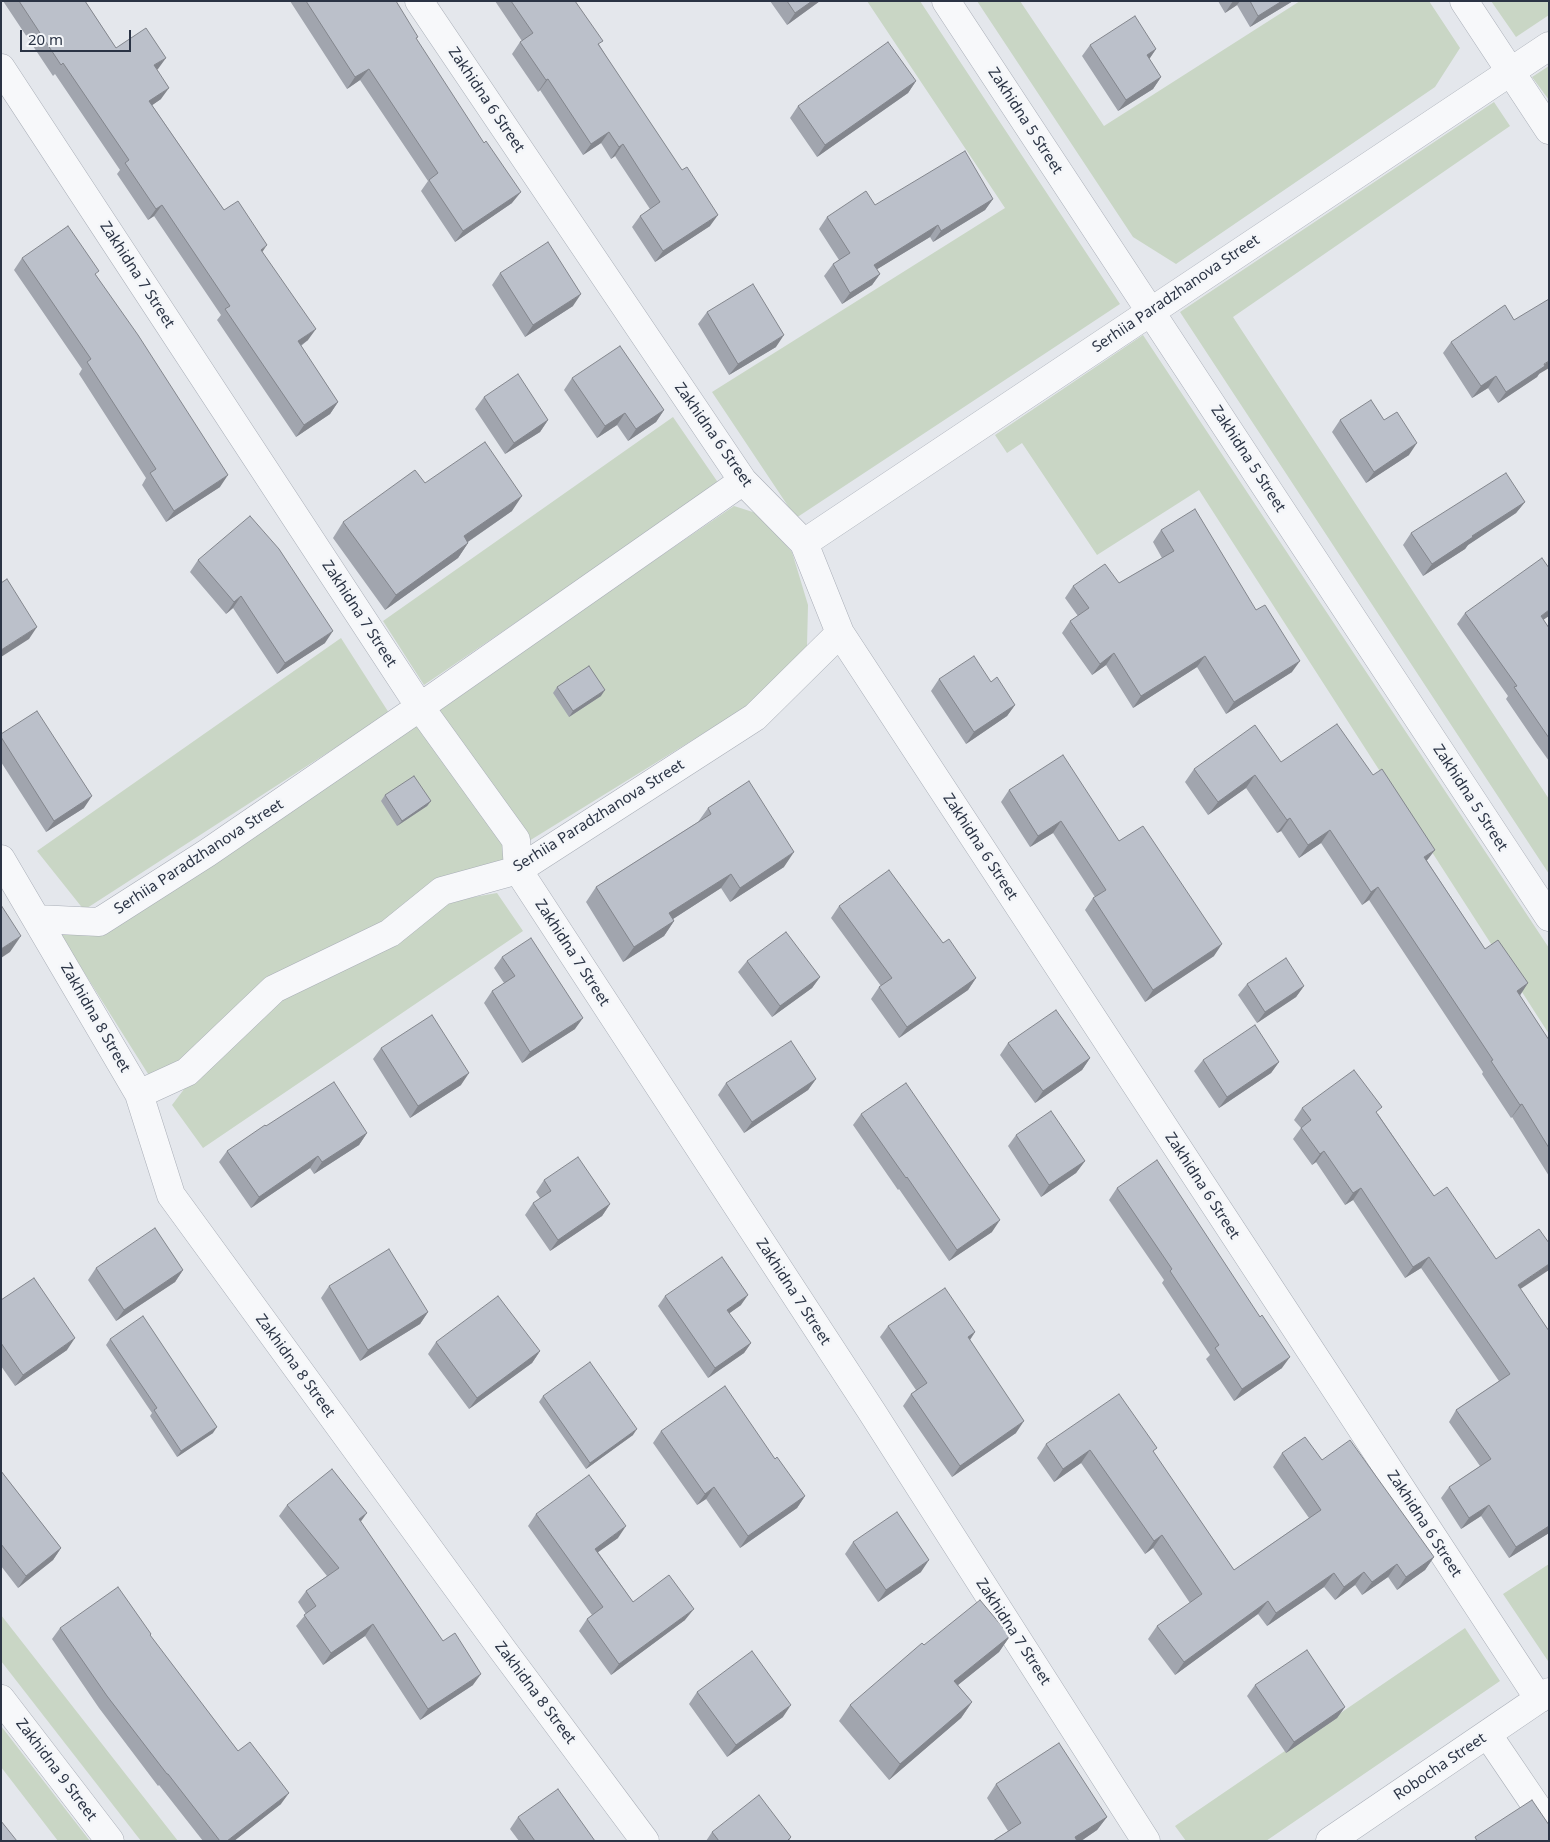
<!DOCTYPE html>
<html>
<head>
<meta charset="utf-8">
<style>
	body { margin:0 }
	#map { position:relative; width:1550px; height:1842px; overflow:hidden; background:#e4e7ec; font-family:"Noto Sans",sans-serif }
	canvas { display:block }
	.frame { position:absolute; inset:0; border:2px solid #2b3445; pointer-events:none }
	.scale { position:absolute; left:20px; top:30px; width:111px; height:22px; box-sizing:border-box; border:2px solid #2b3445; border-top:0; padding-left:6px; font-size:15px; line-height:18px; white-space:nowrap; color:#2b3445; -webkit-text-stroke:4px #f4f6f9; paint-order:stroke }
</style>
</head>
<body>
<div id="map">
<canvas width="1550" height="1842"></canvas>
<div class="frame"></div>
<div class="scale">20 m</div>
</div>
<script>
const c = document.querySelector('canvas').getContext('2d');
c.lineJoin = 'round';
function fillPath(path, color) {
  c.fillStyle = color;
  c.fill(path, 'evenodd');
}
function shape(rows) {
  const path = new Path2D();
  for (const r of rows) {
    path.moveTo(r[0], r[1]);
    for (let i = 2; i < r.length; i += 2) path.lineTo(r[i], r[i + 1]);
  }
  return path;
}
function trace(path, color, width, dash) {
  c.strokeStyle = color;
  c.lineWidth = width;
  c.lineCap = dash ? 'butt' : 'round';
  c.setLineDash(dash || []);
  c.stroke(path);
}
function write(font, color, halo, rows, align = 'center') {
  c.font = font + ' "Noto Sans",sans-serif';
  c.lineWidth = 5;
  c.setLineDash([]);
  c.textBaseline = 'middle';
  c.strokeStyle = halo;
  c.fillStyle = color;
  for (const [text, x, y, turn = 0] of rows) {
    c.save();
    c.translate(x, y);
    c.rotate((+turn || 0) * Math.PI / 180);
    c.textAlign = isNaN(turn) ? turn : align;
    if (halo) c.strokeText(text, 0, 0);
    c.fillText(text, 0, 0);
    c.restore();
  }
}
fillPath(shape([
	[867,1,920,1,1120,304,796,518,712,392,1005,208],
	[977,1,1020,1,1104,126,1300,1,1429,1,1460,48,1435,87,1176,264,1133,237],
	[1491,1,1549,1,1549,15,1516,37],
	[1549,66,1549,100,1532,77],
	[1494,102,1510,126,1233,317,1549,799,1549,874,1180,312],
	[1143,335,1549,948,1549,1034,1199,490,1097,555,1022,443,1007,453,995,435],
	[673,417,719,484,424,685,383,621],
	[734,506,759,514,792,552,808,605,807,646,751,704,529,841,438,708],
	[341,638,389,713,84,910,37,851],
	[417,721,501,840,505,862,438,885,183,1063,150,1077,58,931],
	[497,893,523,931,203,1148,172,1105,188,1084,281,996,451,901],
	[1549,1564,1549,1660,1548,1661,1503,1594],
	[1,1615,178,1841,141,1841,1,1661],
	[1465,1628,1500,1681,1266,1841,1186,1841,1175,1826],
	[1,1726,90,1841,58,1841,1,1767]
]), '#c9d6c5');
const minor = shape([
	[419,1,743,481,804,543,840,633,1539,1699],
	[946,1,1549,917],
	[1464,1,1549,130],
	[1,68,420,707,516,840,518,870,872,1412,1146,1841],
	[804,543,1549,46],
	[1,859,139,1094,171,1195,502,1649,645,1841],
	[37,919,99,922,207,853,420,707,743,481],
	[139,1094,187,1072,274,989,390,933,442,891,518,870,755,717,840,633],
	[1,1699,110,1841],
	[1488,1735,1549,1825],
	[1330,1841,1549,1692]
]);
trace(minor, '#a9aeb7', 29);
trace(minor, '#f7f8fa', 28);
fillPath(shape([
	[3,1,85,1,116,48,157,70,161,99,152,105,224,210,262,252,308,340,301,346,338,402,330,414,296,437,217,320,221,315,154,216,148,220,117,174,120,170,55,74,53,76],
	[290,1,396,1,416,39,512,203,455,242,421,191,428,181,360,80,347,89],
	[495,1,575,1,600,46,710,226,655,262,632,227,640,216,650,209,615,156,611,159,601,143,583,155,540,90,538,92,512,54,520,42,522,41],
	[770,1,820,1,787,25],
	[1218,1,1293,1,1250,27,1237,5,1225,13],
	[1090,45,1156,49,1149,59,1161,77,1153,89,1118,111,1082,56],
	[916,81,908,93,817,157,790,118,798,106],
	[993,199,985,210,933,242,930,237,877,269,880,274,872,285,842,304,824,276,833,264,839,260,819,229,827,217,875,205],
	[22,258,96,275,220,487,166,522,142,485,146,478,79,374,82,369,14,270],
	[500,273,573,306,525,337,492,285],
	[707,312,776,347,729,375,698,324],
	[1451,342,1539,374,1537,377,1498,403,1488,388,1472,398,1443,353],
	[572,378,664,410,656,422,628,441,617,425,597,438,564,390],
	[484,397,548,420,540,432,505,454,475,409],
	[1340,420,1384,420,1409,455,1366,483,1332,432],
	[425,483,512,511,468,542,468,543,458,558,385,610,333,538,343,522],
	[1525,502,1516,513,1468,545,1465,549,1423,576,1403,545,1411,533],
	[1161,530,1292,672,1226,714,1197,667,1133,708,1106,665,1092,675,1062,633,1070,621,1078,616,1065,598,1073,586,1119,583,1162,558,1153,542],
	[198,560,325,643,277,674,233,608,226,614,190,572],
	[1465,613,1543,620,1549,628,1549,761,1536,743,1506,699,1508,696,1457,624],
	[939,679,991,682,1015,705,1007,716,966,744,931,691],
	[557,687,601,696,569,717,553,693],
	[1,734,84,808,46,832,1,762],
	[1281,762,1427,861,1485,949,1528,983,1519,995,1549,1040,1549,1176,1512,1117,1511,1118,1482,1074,1483,1072,1369,900,1362,905,1321,843,1299,858,1281,831,1277,833,1246,788,1208,815,1185,782,1194,769],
	[1009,790,1119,841,1214,956,1145,1002,1085,910,1093,898,1095,897,1053,833,1030,847,1001,802],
	[385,795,431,801,427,806,397,826,381,801],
	[708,808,784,867,730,902,721,888,673,919,674,921,664,936,623,962,586,902,596,887,698,822],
	[839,906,943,943,976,978,968,990,899,1038,871,999,879,987,881,986,831,918],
	[502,957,575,1029,522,1063,484,1003,492,991,504,983,494,968],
	[747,961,820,977,812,988,772,1017,738,972],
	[1247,984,1304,986,1296,997,1257,1023,1238,995],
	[1008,1043,1090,1058,1082,1070,1035,1103,1000,1055],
	[381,1048,461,1085,410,1118,373,1059],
	[1203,1060,1279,1062,1271,1073,1219,1108,1194,1071],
	[816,1079,808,1090,744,1133,718,1095,726,1083],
	[1302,1108,1378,1114,1434,1196,1496,1259,1520,1289,1549,1331,1549,1533,1509,1558,1481,1516,1461,1529,1441,1498,1449,1487,1480,1466,1449,1422,1456,1410,1499,1381,1421,1268,1405,1278,1353,1200,1345,1205,1316,1162,1312,1165,1293,1139,1301,1128,1294,1120],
	[861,1114,992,1232,949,1261,899,1189,898,1190,853,1125],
	[266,1126,367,1133,359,1145,314,1174,310,1168,251,1208,219,1162,227,1151],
	[1016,1135,1085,1161,1076,1173,1041,1197,1008,1146],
	[544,1180,610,1204,602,1216,550,1251,525,1215,533,1203,540,1198,536,1192],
	[1117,1188,1282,1368,1234,1401,1206,1359,1210,1355,1162,1283,1164,1280,1109,1200],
	[96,1268,183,1270,175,1282,116,1321,88,1280],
	[329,1286,428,1312,420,1324,360,1361,321,1298],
	[665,1296,741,1305,729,1313,751,1343,744,1353,708,1378,658,1306],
	[1,1300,67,1350,15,1386,1,1366],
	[888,1326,975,1332,970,1340,1016,1433,952,1477,903,1406,911,1394,916,1390,880,1337],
	[110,1339,213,1433,177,1457,150,1416,152,1413,106,1345],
	[436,1342,540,1351,532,1363,469,1409,428,1354],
	[543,1396,633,1435,586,1469,539,1402],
	[661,1431,775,1459,805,1496,797,1508,740,1548,706,1499,697,1505,653,1443],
	[1046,1444,1154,1453,1234,1570,1309,1518,1273,1467,1282,1453,1322,1460,1434,1557,1425,1570,1397,1590,1388,1577,1362,1595,1355,1585,1335,1600,1324,1587,1267,1626,1258,1614,1175,1675,1148,1639,1157,1626,1190,1603,1153,1548,1145,1554,1081,1463,1054,1482,1037,1458],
	[1,1471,61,1548,53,1560,18,1588,1,1566],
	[287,1505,360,1522,473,1685,420,1720,365,1636,323,1665,296,1626,306,1614,298,1602,306,1591,327,1576,279,1516],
	[536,1514,618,1538,598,1552,633,1602,685,1620,611,1675,579,1631,587,1619,592,1615,528,1526],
	[853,1542,921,1572,878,1602,845,1554],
	[60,1628,150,1636,238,1751,281,1804,234,1841,203,1841,159,1785,158,1786,99,1708,52,1639],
	[1010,1636,999,1652,958,1685,972,1702,961,1718,889,1780,839,1721,850,1705,924,1645],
	[1255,1685,1345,1707,1337,1718,1286,1753,1247,1696],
	[697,1692,783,1717,727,1757,689,1704],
	[996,1784,1107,1817,1097,1830,1081,1841,993,1841,1008,1831,987,1798],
	[518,1817,595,1841,519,1841,510,1829],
	[712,1832,791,1837,789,1841,706,1841]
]), '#a1a5ae');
fillPath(shape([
	[812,1,820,1,787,25,795,13],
	[1233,1,1240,1,1237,5,1225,13],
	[1282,1,1293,1,1250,27,1258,16],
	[1156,49,1148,61,1147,55],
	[166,58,158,69,146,77,154,65],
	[369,69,360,80,347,89,355,77],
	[1161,77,1153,89,1118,111,1126,100],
	[548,79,540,90,538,92,546,80],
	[916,81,908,93,817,157,825,145],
	[169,88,161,99,141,113,149,101],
	[609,132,601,143,583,155,591,144],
	[623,144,615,156,611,159,619,147],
	[521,192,512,203,455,242,463,231],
	[993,199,985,210,933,242,941,231],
	[162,205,154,216,148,220,156,209],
	[718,215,710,226,655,262,663,251],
	[938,225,930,237,866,276,874,265],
	[267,245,259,257,261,250],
	[880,274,872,285,842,304,850,293],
	[581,294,573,306,525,337,533,325],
	[316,329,308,340,290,353,298,341],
	[784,335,776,347,729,375,738,364],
	[1549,361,1549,368,1539,374,1537,377,1498,403,1506,392],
	[1496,376,1488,388,1472,398,1481,386],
	[338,402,330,414,296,437,304,425],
	[664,410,656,422,628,441,636,429],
	[625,413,617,425,597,438,605,426],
	[548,420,540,432,505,454,514,443],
	[1417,443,1409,455,1366,483,1374,472],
	[228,475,220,487,166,522,174,511],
	[522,496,512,511,453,552,464,536],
	[1525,502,1516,513,1468,545,1465,549,1423,576,1432,564,1472,536],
	[468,543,458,558,385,610,396,595],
	[241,596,233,608,226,614,234,602],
	[1549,610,1549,616,1533,627,1541,616],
	[37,627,29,639,1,657,1,650],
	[333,631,325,643,277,674,285,663],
	[1114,653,1106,665,1092,675,1100,664],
	[1205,656,1197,667,1133,708,1141,696],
	[1300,661,1292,672,1226,714,1234,702],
	[605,690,601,696,569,717,573,711],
	[1015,705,1007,716,966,744,974,732],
	[1255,775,1246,788,1208,815,1218,802],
	[92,796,84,808,46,832,54,821],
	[431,801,427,806,397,826,402,821],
	[1290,818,1281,831,1277,833,1287,820],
	[1061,821,1053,833,1030,847,1038,836],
	[1330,830,1321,843,1299,858,1308,845],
	[1435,850,1425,863,1424,857],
	[794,852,784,867,730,902,740,888],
	[731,874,721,888,659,928,669,913],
	[1378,887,1369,900,1362,905,1371,892],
	[674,921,664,936,623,962,634,947],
	[21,936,10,952,1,958,1,949],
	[1222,944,1214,956,1145,1002,1153,990],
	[820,977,812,988,772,1017,780,1006],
	[976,978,968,990,899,1038,907,1027],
	[1528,983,1519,997,1517,991],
	[1304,986,1296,997,1257,1023,1265,1012],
	[583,1018,575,1029,522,1063,530,1052],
	[1090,1058,1082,1070,1035,1103,1043,1091],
	[1279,1062,1271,1073,1219,1108,1227,1097],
	[469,1073,461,1085,410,1118,418,1106],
	[816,1079,808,1090,744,1133,752,1122],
	[1522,1104,1512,1117,1511,1118,1520,1105],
	[367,1133,359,1145,314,1174,322,1162],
	[1324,1151,1316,1162,1312,1165,1320,1154],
	[318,1156,310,1168,251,1208,259,1197],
	[1085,1161,1076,1173,1041,1197,1049,1185],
	[1361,1188,1353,1200,1345,1205,1353,1193],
	[610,1204,602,1216,550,1251,558,1240],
	[1000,1220,992,1232,949,1261,957,1250],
	[1429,1257,1421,1268,1405,1278,1413,1267],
	[1549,1264,1549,1270,1510,1296,1518,1285],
	[183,1270,175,1282,116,1321,124,1310],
	[748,1295,741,1305,720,1320,727,1310],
	[428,1312,420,1324,360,1361,368,1350],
	[975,1332,967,1344,968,1337],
	[75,1338,67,1350,15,1386,23,1375],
	[751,1343,744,1353,708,1378,715,1368],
	[540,1351,532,1363,469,1409,477,1398],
	[1290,1357,1282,1368,1234,1401,1242,1389],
	[1024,1421,1016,1433,952,1477,960,1466],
	[217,1427,213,1433,177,1457,181,1451],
	[637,1429,633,1435,586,1469,590,1463],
	[1090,1450,1081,1463,1054,1482,1063,1469],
	[714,1487,706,1499,697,1505,705,1494],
	[805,1496,797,1508,740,1548,748,1536],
	[1489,1505,1481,1516,1461,1529,1469,1518],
	[367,1513,359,1524,359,1519],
	[626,1526,618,1538,587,1560,595,1549],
	[1549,1526,1549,1533,1509,1558,1516,1547],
	[1162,1535,1153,1548,1145,1554,1154,1541],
	[61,1548,53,1560,18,1588,26,1576],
	[1434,1557,1425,1570,1397,1590,1406,1577],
	[929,1560,921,1572,878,1602,886,1590],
	[1397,1564,1388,1577,1362,1595,1372,1582],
	[1364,1572,1355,1585,1335,1600,1344,1587],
	[1334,1573,1324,1587,1267,1626,1276,1613],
	[1268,1601,1258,1614,1175,1675,1184,1662],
	[694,1609,685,1620,611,1675,619,1664],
	[373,1624,365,1636,323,1665,331,1653],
	[1010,1636,999,1652,943,1697,954,1681],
	[481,1674,473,1685,420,1720,428,1709],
	[972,1702,961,1718,889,1780,900,1764],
	[791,1705,783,1717,727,1757,736,1745],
	[1345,1707,1337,1718,1286,1753,1294,1742],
	[289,1793,281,1804,234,1841,227,1841],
	[1107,1817,1097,1830,1081,1841,1072,1841,1075,1837]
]), '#83868d');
const building = shape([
	[19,1,85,1,116,48,146,28,166,58,154,65,169,88,149,101,224,210,238,201,267,245,261,250,316,329,298,341,338,402,304,425,225,309,230,306,162,205,156,209,125,163,129,160,63,63,61,65,19,1],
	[306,1,396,1,418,37,416,38,484,143,486,141,521,192,463,231,429,180,438,173,369,69,355,77,306,1],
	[511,1,575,1,603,41,598,44,682,170,687,167,718,215,663,251,640,216,660,202,623,144,619,147,609,132,591,144,548,79,546,80,520,42,533,33,511,1],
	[787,1,812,1,795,13,787,1],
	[1250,1,1282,1,1258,16,1250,1],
	[1135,16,1156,49,1147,55,1161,77,1126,100,1090,45,1135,16],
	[888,42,916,81,825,145,798,106,888,42],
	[965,151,993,199,941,231,938,225,874,265,880,274,850,293,833,264,850,253,827,217,866,191,875,205,965,151],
	[68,226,99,271,95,274,138,335,228,475,174,511,150,473,156,469,87,362,91,359,22,258,68,226],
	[548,242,581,294,533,325,500,273,548,242],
	[753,284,784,335,738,364,707,312,753,284],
	[1549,299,1549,361,1544,364,1545,366,1506,392,1496,376,1481,386,1451,342,1505,305,1514,320,1549,299],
	[620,346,664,410,636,429,625,413,605,426,572,378,620,346],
	[518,374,548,420,514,443,484,397,518,374],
	[1371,400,1384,420,1397,412,1417,443,1374,472,1340,420,1371,400],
	[485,442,522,496,464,536,468,543,396,595,343,522,415,470,425,483,485,442],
	[1506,473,1525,502,1472,536,1473,537,1432,564,1411,533,1506,473],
	[1195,509,1256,610,1265,605,1300,661,1234,702,1205,656,1141,696,1114,653,1100,664,1070,621,1089,608,1073,586,1105,564,1119,583,1174,551,1161,530,1195,509],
	[250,516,279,549,333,631,285,663,241,596,234,602,198,560,250,516],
	[1542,558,1549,568,1549,610,1541,616,1549,628,1549,738,1514,687,1517,686,1465,613,1542,558],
	[7,579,37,627,1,650,1,583,7,579],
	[974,656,991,682,997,677,1015,705,974,732,939,679,974,656],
	[589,666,605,690,573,711,557,687,589,666],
	[37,711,92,796,54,821,1,737,1,734,37,711],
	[1337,724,1373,775,1382,769,1435,850,1424,857,1485,949,1498,940,1528,983,1517,991,1549,1040,1549,1148,1522,1104,1520,1105,1491,1061,1493,1060,1378,887,1371,892,1330,830,1308,845,1290,818,1287,820,1255,775,1218,802,1194,769,1255,725,1281,762,1337,724],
	[1063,755,1119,841,1143,826,1222,944,1153,990,1093,898,1106,890,1061,821,1038,836,1009,790,1063,755],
	[414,776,431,801,402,821,385,795,414,776],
	[749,781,794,852,740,888,731,874,669,913,674,921,634,947,596,887,711,814,708,808,749,781],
	[889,870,943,943,949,939,976,978,907,1027,879,987,892,978,839,906,889,870],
	[1,905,21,936,1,949,1,905],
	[786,932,820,977,780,1006,747,961,786,932],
	[531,938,583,1018,530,1052,492,991,515,976,502,957,531,938],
	[1286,958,1304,986,1265,1012,1247,984,1286,958],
	[1056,1010,1090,1058,1043,1091,1008,1043,1056,1010],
	[432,1015,469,1073,418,1106,381,1048,432,1015],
	[1255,1025,1279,1062,1227,1097,1203,1060,1255,1025],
	[791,1041,816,1079,752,1122,726,1083,791,1041],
	[1354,1070,1382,1107,1376,1112,1434,1196,1447,1187,1496,1259,1539,1229,1549,1243,1549,1264,1518,1285,1549,1331,1549,1526,1516,1547,1489,1505,1469,1518,1449,1487,1491,1459,1456,1410,1510,1374,1429,1257,1413,1267,1361,1188,1353,1193,1324,1151,1320,1154,1301,1128,1311,1120,1302,1108,1354,1070],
	[334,1082,367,1133,322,1162,318,1156,259,1197,227,1151,265,1125,266,1126,334,1082],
	[906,1083,1000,1220,957,1250,907,1177,906,1178,861,1114,906,1083],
	[1051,1111,1085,1161,1049,1185,1016,1135,1051,1111],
	[578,1157,610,1204,558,1240,533,1203,551,1191,544,1180,578,1157],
	[1157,1160,1260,1317,1262,1315,1290,1357,1242,1389,1215,1348,1219,1345,1170,1271,1172,1269,1117,1188,1157,1160],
	[155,1228,183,1270,124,1310,96,1268,155,1228],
	[389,1249,428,1312,368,1350,329,1286,389,1249],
	[722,1257,748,1295,727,1310,751,1343,715,1368,665,1296,722,1257],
	[34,1278,75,1338,23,1375,1,1343,1,1300,34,1278],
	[945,1288,975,1332,968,1337,1024,1421,960,1466,911,1394,927,1383,888,1326,945,1288],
	[498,1296,540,1351,477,1398,436,1342,498,1296],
	[143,1316,217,1427,181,1451,154,1410,157,1408,110,1339,143,1316],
	[590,1362,637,1429,590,1463,543,1396,590,1362],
	[725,1386,775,1459,777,1457,805,1496,748,1536,714,1487,705,1494,661,1431,725,1386],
	[1119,1394,1157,1448,1153,1451,1234,1570,1321,1510,1282,1453,1305,1437,1322,1460,1350,1440,1434,1557,1406,1577,1397,1564,1372,1582,1364,1572,1344,1587,1334,1573,1276,1613,1268,1601,1184,1662,1157,1626,1202,1594,1162,1535,1154,1541,1090,1450,1063,1469,1046,1444,1119,1394],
	[332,1469,367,1513,359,1519,443,1641,455,1633,481,1674,428,1709,373,1624,331,1653,304,1615,316,1606,306,1591,339,1568,287,1505,332,1469],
	[1,1471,61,1548,26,1576,1,1544,1,1471],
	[589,1475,626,1526,595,1549,633,1602,669,1575,694,1609,619,1664,587,1619,603,1607,536,1514,589,1475],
	[897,1512,929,1560,886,1590,853,1542,897,1512],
	[118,1587,151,1634,150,1635,238,1751,250,1742,289,1793,227,1841,220,1841,168,1774,167,1774,107,1696,60,1628,118,1587],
	[980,1600,1010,1636,954,1681,972,1702,900,1764,850,1705,922,1643,924,1645,980,1600],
	[1307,1650,1345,1707,1294,1742,1255,1685,1307,1650],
	[752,1651,791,1705,736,1745,697,1692,752,1651],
	[1059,1743,1107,1817,1075,1837,1077,1841,993,1841,1021,1823,996,1784,1059,1743],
	[558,1789,595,1841,535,1841,518,1817,558,1789],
	[759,1795,791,1837,787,1841,719,1841,712,1832,759,1795],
	[1532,1800,1549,1825,1549,1841,1477,1841,1475,1837,1532,1800],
	[1,1821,17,1841,1,1841,1,1821]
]);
fillPath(building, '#bbc0ca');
trace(building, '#83868d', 1);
write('15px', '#2b3445', '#f4f6f9', [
	["Zakhidna 6 Street",486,100,56],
	["Zakhidna 5 Street",1025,121,57],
	["Zakhidna 7 Street",137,275,57],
	["Serhiia Paradzhanova Street",1176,294,-34],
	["Zakhidna 6 Street",713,435,55],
	["Zakhidna 5 Street",1248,459,57],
	["Zakhidna 7 Street",359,614,57],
	["Zakhidna 5 Street",1470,798,57],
	["Serhiia Paradzhanova Street",599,816,-32],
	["Zakhidna 6 Street",980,847,57],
	["Serhiia Paradzhanova Street",199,857,-33],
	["Zakhidna 7 Street",572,953,57],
	["Zakhidna 8 Street",95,1018,60],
	["Zakhidna 6 Street",1202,1186,57],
	["Zakhidna 7 Street",793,1292,57],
	["Zakhidna 8 Street",295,1366,54],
	["Zakhidna 6 Street",1424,1524,57],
	["Zakhidna 7 Street",1013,1632,57],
	["Zakhidna 8 Street",535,1693,53],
	["Robocha Street",1440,1767,-34],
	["Zakhidna 9 Street",56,1770,53]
]);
</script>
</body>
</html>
